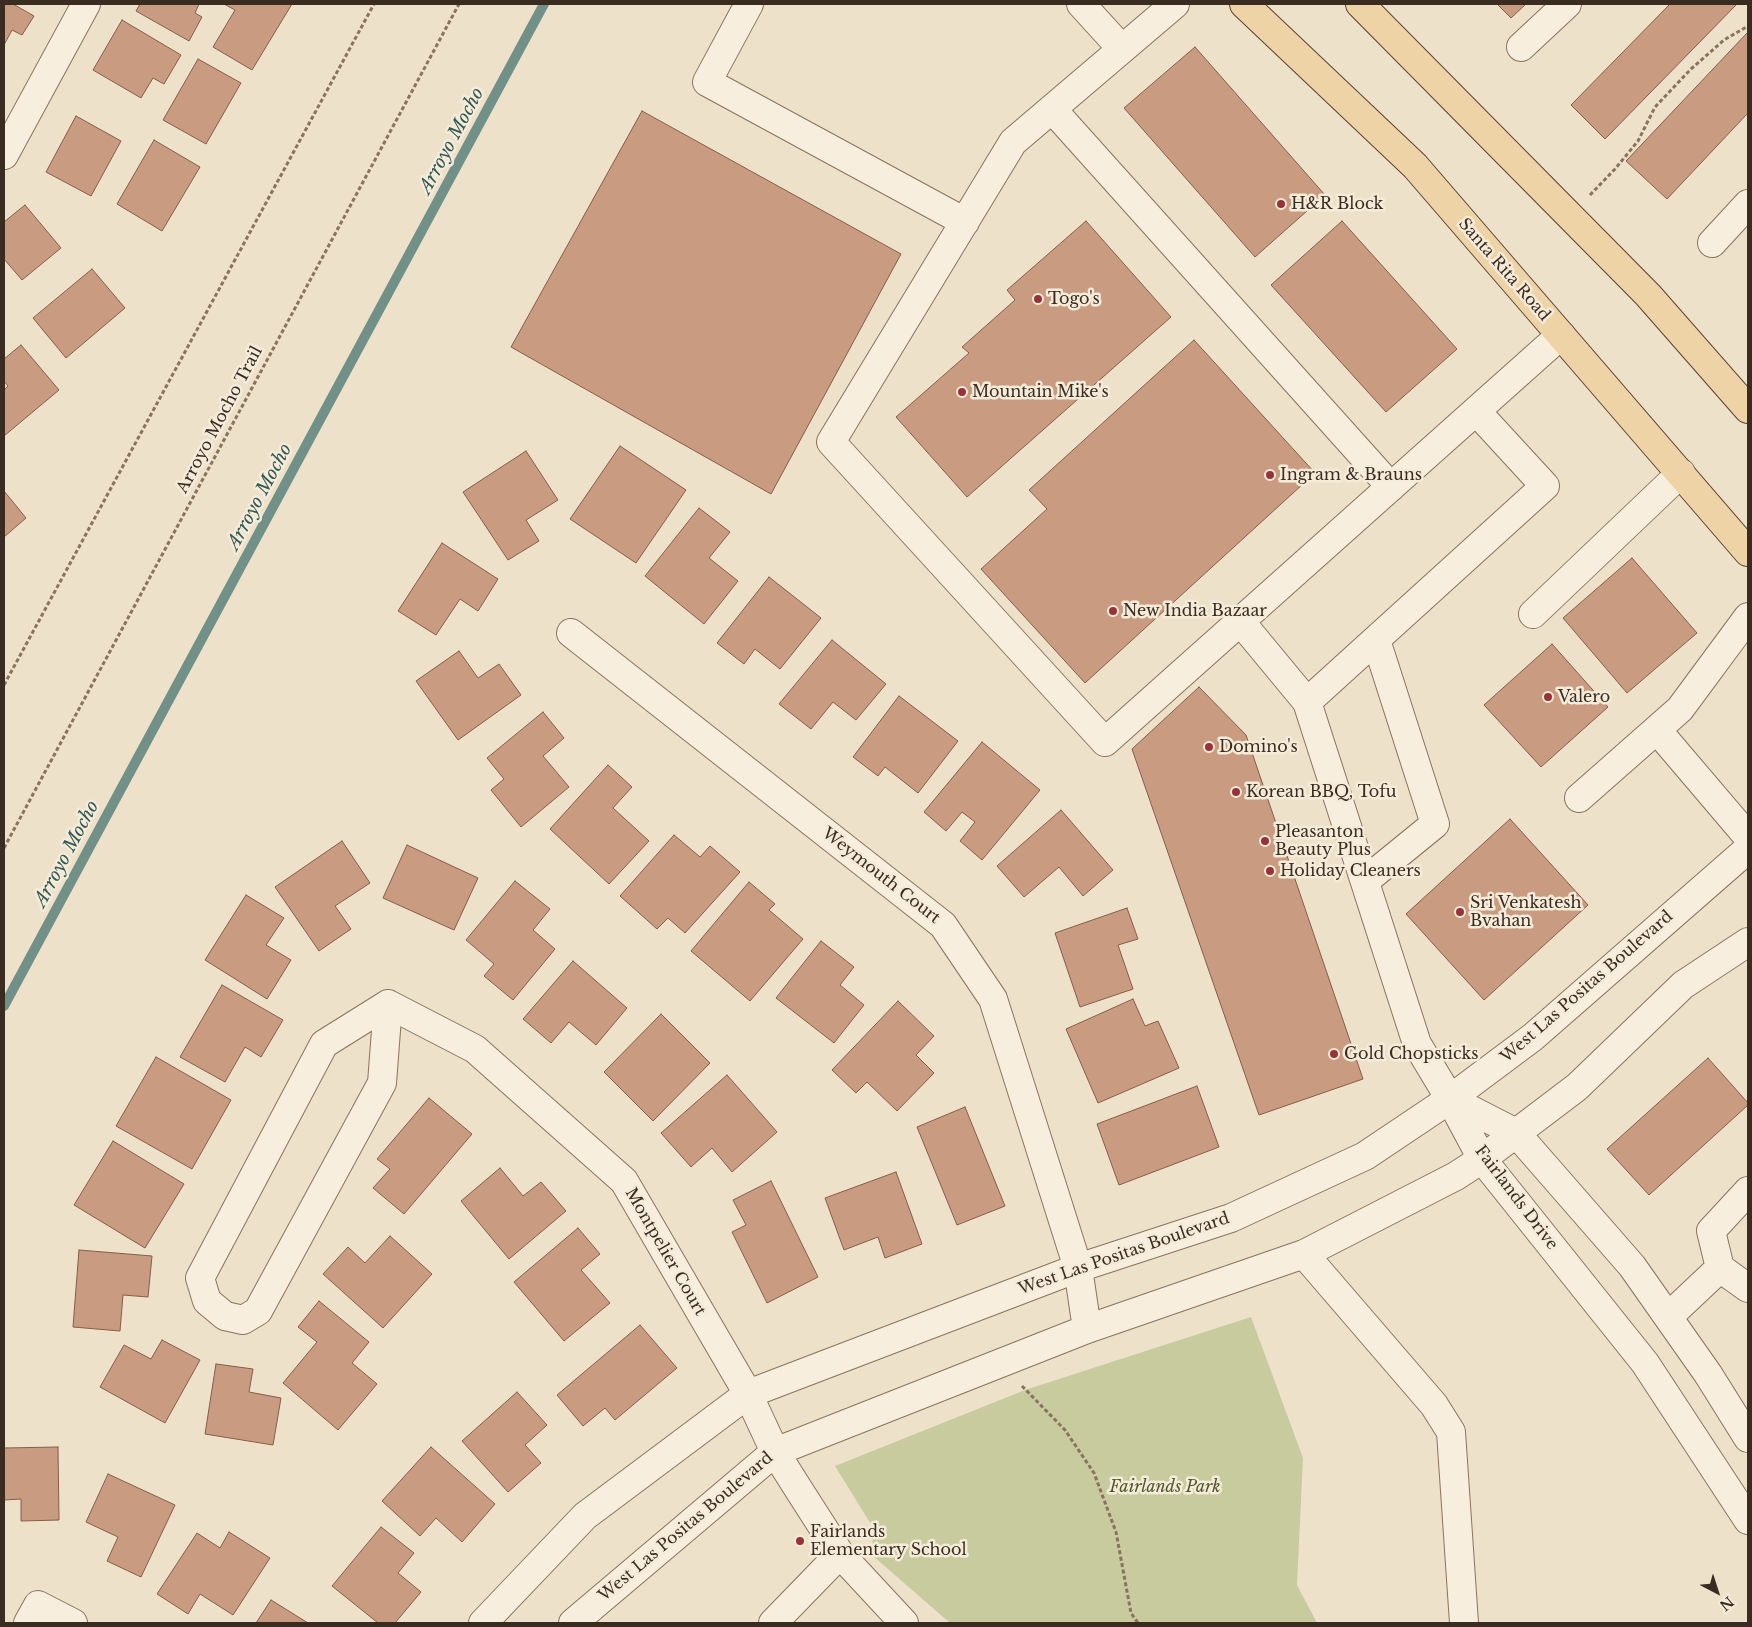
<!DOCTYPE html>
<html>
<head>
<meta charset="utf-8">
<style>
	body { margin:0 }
	#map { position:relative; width:1752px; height:1627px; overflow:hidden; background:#ede1ca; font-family:"Libre Baskerville",serif }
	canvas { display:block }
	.frame { position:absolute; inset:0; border:5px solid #3b2c22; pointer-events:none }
	.north { position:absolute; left:1692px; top:1567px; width:50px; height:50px; -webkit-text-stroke:4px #f5ebd9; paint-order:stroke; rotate:140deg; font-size:14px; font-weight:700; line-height:20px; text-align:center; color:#3b2c22 }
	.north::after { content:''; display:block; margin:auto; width:18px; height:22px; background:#3b2c22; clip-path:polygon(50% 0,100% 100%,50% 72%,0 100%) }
</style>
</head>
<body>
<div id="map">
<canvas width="1752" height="1627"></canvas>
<div class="frame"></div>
<div class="north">N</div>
</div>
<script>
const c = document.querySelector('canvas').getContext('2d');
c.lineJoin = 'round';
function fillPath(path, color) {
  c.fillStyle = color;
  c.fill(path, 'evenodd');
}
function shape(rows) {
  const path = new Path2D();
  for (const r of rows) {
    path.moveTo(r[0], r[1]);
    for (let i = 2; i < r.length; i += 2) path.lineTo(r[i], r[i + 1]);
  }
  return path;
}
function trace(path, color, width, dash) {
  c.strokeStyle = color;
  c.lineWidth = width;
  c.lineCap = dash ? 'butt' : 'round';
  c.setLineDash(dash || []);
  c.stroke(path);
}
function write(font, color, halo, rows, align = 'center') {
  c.font = font + ' "Libre Baskerville",serif';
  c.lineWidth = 5;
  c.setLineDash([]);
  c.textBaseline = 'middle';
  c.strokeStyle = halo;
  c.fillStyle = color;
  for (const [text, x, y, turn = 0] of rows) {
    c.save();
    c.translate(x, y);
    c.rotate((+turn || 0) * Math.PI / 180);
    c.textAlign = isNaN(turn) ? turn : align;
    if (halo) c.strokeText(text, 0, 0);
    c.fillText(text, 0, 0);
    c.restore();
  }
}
fillPath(shape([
	[1251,1317,1303,1458,1297,1585,1317,1623,950,1623,873,1556,872,1526,835,1466,1025,1390]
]), '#c8cb9e');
trace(shape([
	[4,1006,544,4]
]), '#719087', 10);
const building = shape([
	[4,4,13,4,34,16,22,35,12,30,4,45,4,4],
	[140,4,199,4,195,13,202,17,189,41,136,11,140,4],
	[224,4,292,4,252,70,213,47,235,10,224,4],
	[1497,4,1526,4,1511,18,1497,4],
	[1670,4,1737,4,1605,139,1571,105,1670,4],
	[122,20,181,55,164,84,153,78,141,98,93,70,122,20],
	[1748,32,1748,113,1667,199,1626,161,1748,32],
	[1195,47,1325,195,1255,257,1124,108,1195,47],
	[198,59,241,83,206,144,163,120,198,59],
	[642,111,901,254,771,494,511,347,642,111],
	[76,116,121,141,91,196,46,172,76,116],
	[154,140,200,167,162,231,117,204,154,140],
	[25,205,61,248,22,280,4,259,4,222,25,205],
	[1086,221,1171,317,967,497,896,417,969,353,962,347,1015,300,1007,290,1086,221],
	[1342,221,1457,349,1386,412,1271,285,1342,221],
	[92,269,125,308,66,358,33,318,92,269],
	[1194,340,1315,473,1085,683,981,569,1047,509,1029,490,1194,340],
	[21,345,59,390,4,436,4,390,8,386,4,381,4,359,21,345],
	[620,446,686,490,636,563,570,519,620,446],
	[526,451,558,500,526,520,539,541,508,560,463,492,526,451],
	[4,491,26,518,4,537,4,491],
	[699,508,730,532,709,558,738,581,704,624,645,576,699,508],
	[442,543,498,579,478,611,460,599,436,635,398,611,442,543],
	[1632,558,1697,633,1627,693,1563,618,1632,558],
	[769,577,821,618,780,669,755,649,744,664,717,643,769,577],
	[832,640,886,684,856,720,833,702,811,729,779,704,832,640],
	[1552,644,1608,707,1541,767,1484,705,1552,644],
	[459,651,478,678,499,664,521,695,458,740,416,681,459,651],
	[1199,687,1246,735,1363,1079,1259,1115,1132,749,1199,687],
	[899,696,958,741,918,793,885,767,878,776,853,757,899,696],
	[543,712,564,738,543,756,569,787,521,827,491,790,504,779,487,758,543,712],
	[982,742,1040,790,982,860,960,841,975,822,962,812,946,831,924,812,982,742],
	[608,765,632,787,613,808,649,841,609,884,550,829,608,765],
	[1061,810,1113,870,1083,896,1059,867,1024,897,997,866,1061,810],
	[1510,819,1588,905,1484,1000,1406,914,1510,819],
	[674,835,700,857,710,846,740,872,685,933,668,918,657,929,620,896,674,835],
	[342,841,370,883,335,906,351,929,319,951,275,887,342,841],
	[407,845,478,878,454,930,383,898,407,845],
	[515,881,550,909,533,930,555,949,513,1000,484,976,494,964,466,940,515,881],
	[749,882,775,904,769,910,803,939,750,1001,691,951,749,882],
	[246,895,284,918,266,945,291,960,267,999,205,960,246,895],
	[1127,908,1138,939,1118,945,1133,989,1080,1007,1055,933,1127,908],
	[821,941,854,967,840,985,864,1005,834,1043,776,998,821,941],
	[573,961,627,1008,596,1045,569,1022,551,1043,523,1019,573,961],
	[222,985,283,1020,261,1057,245,1047,225,1082,180,1057,222,985],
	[1133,999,1145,1026,1158,1021,1179,1068,1098,1103,1066,1029,1133,999],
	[898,1001,934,1036,916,1055,934,1073,897,1111,867,1082,856,1093,832,1070,898,1001],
	[661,1014,710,1063,653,1121,604,1072,661,1014],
	[156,1057,231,1100,192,1169,116,1126,156,1057],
	[1708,1058,1748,1103,1748,1105,1649,1195,1607,1149,1708,1058],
	[727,1075,777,1132,732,1172,712,1148,691,1167,661,1133,727,1075],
	[1197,1086,1219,1147,1119,1185,1097,1124,1197,1086],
	[429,1098,472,1134,404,1214,373,1188,390,1169,377,1159,429,1098],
	[965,1107,1005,1206,957,1225,917,1127,965,1107],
	[113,1141,184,1184,145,1248,74,1205,113,1141],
	[500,1168,523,1196,541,1182,566,1211,509,1259,461,1201,500,1168],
	[896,1172,922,1244,885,1258,878,1237,844,1250,825,1198,896,1172],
	[771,1181,818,1277,767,1303,732,1232,746,1225,733,1200,771,1181],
	[578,1228,600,1254,581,1270,610,1303,564,1341,514,1282,578,1228],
	[390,1236,432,1274,383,1328,323,1274,348,1247,365,1263,390,1236],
	[79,1250,152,1256,148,1297,123,1295,120,1331,73,1327,79,1250],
	[319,1301,369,1342,352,1363,377,1384,338,1430,283,1383,317,1342,298,1327,319,1301],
	[640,1325,677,1368,615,1420,605,1408,583,1426,557,1395,640,1325],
	[162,1340,200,1360,165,1423,100,1387,124,1345,151,1359,162,1340],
	[216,1364,253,1369,249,1392,281,1398,273,1445,205,1434,216,1364],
	[517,1392,547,1425,525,1445,541,1463,508,1492,462,1441,517,1392],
	[58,1447,59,1520,21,1521,21,1499,4,1500,4,1448,58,1447],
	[431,1447,495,1504,462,1542,436,1518,420,1536,382,1501,431,1447],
	[108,1474,175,1505,141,1577,107,1561,118,1537,86,1522,108,1474],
	[381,1527,414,1553,398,1573,421,1592,395,1623,378,1623,332,1586,381,1527],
	[229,1532,270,1558,233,1615,200,1594,188,1614,157,1594,197,1533,220,1548,229,1532],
	[271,1600,308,1623,256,1623,271,1600]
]);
fillPath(building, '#c99c82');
trace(building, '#875c46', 1);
const minor = shape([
	[749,4,707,82,965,222],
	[1081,4,1122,49],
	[1175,4,1013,142,831,442,1105,742,1561,335],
	[1521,47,1567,4],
	[1052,109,1391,487],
	[4,155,86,4],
	[1712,243,1748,204],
	[1533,614,1681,473],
	[1240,621,1307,702,1417,1044,1450,1099,1482,1159,1645,1363,1748,1520],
	[571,633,943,925,993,999,1078,1268,1087,1329],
	[1307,702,1545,486,1476,411],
	[1657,730,1748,837],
	[1579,798,1680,709,1748,617],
	[1365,881,1435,824,1376,640],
	[388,1004,475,1049,624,1181,748,1394,775,1452,799,1490,840,1554,904,1623],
	[388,1004,382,1083,258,1311,243,1320,225,1316,207,1301,200,1278,324,1044,388,1004],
	[1450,1099,1516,1133,1632,1266,1708,1374,1748,1438],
	[1748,1191,1711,1231,1720,1268,1748,1288],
	[1304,1254,1434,1405,1451,1432,1464,1623],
	[1668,1317,1720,1268],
	[28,1623,38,1605,73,1623],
	[483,1623,585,1516,748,1394,1078,1268,1231,1218,1365,1156,1450,1099,1533,1037,1748,849],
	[573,1623,775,1452,1087,1329,1304,1254,1456,1176,1482,1159,1577,1087,1683,985,1748,942],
	[773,1623,840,1554]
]);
const major = shape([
	[1244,4,1415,166,1748,552],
	[1360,4,1648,295,1748,409]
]);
trace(minor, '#89735f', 30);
trace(major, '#584233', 30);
trace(shape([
	[1590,195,1615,169,1638,141,1655,107,1691,69,1724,40,1748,26],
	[4,685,374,4],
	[4,848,459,4],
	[1022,1386,1065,1430,1094,1473,1116,1532,1131,1613,1138,1623]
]), '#89735f', 3, [4, 2.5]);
trace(minor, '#f8eedd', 28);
trace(major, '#edd3a5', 28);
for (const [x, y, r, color] of [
	[1281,204,5,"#963238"],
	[1038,299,5,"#963238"],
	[962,392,5,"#963238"],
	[1270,475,5,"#963238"],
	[1113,611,5,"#963238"],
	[1548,697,5,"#963238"],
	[1209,747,5,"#963238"],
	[1236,792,5,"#963238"],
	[1265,841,5,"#963238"],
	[1270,871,5,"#963238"],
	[1460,912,5,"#963238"],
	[1334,1054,5,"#963238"],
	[800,1541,5,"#963238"]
]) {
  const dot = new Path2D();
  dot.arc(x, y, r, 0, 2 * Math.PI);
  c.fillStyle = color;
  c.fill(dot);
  trace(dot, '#f5ebd9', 2);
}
write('16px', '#3b2c22', '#f5ebd9', [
	["H&R Block",1291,204],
	["Togo's",1048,299],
	["Mountain Mike's",972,392],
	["Ingram & Brauns",1280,475],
	["New India Bazaar",1123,611],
	["Valero",1558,697],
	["Domino's",1219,747],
	["Korean BBQ, Tofu",1246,792],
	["Pleasanton",1275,832],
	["Beauty Plus",1275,850],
	["Holiday Cleaners",1280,871],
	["Sri Venkatesh",1470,903],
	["Bvahan",1470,921],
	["Gold Chopsticks",1344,1054],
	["Fairlands",810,1532],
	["Elementary School",810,1550]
], 'left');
write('16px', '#3b2c22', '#f5ebd9', [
	["Santa Rita Road",1504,270,49],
	["Arroyo Mocho Trail",220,420,-62],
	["Weymouth Court",881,876,38],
	["West Las Positas Boulevard",1587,987,-41],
	["Fairlands Drive",1516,1198,53],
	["Montpelier Court",665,1252,60],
	["West Las Positas Boulevard",1124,1254,-19],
	["West Las Positas Boulevard",686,1527,-40]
]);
write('italic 16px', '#4d5629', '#f5ebd9', [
	["Fairlands Park",1165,1487]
]);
write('italic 18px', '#325955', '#f5ebd9', [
	["Arroyo Mocho",452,141,-62],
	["Arroyo Mocho",260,497,-62],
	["Arroyo Mocho",67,854,-62]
]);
</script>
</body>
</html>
